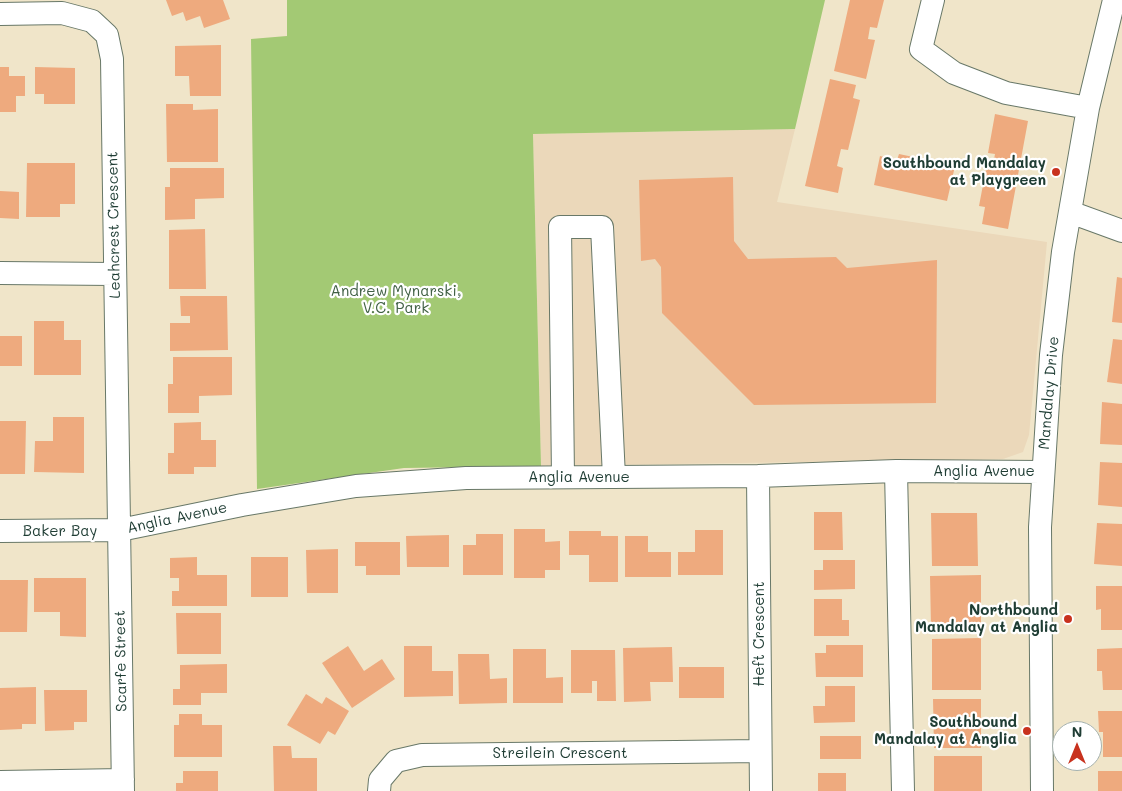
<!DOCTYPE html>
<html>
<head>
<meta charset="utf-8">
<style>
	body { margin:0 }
	#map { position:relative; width:1122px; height:791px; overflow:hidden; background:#f0e5c9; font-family:Mali,sans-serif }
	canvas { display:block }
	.north { position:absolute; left:1052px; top:721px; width:50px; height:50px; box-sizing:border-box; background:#fff; border:1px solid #a5b1ae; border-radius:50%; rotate:0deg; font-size:14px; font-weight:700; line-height:20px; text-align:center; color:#1f3d34 }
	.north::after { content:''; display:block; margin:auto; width:18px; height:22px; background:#c8321e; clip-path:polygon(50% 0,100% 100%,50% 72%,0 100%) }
</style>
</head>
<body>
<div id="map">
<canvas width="1122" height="791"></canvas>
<div class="north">N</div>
</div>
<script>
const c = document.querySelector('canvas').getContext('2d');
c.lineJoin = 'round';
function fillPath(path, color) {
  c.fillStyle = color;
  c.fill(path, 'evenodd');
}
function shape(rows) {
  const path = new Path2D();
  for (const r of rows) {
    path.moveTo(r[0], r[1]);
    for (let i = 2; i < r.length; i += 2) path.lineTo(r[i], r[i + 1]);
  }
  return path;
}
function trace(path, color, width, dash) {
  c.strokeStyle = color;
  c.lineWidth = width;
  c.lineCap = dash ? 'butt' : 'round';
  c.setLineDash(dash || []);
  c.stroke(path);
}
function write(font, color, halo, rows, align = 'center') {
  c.font = font + ' Mali,sans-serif';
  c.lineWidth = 4.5;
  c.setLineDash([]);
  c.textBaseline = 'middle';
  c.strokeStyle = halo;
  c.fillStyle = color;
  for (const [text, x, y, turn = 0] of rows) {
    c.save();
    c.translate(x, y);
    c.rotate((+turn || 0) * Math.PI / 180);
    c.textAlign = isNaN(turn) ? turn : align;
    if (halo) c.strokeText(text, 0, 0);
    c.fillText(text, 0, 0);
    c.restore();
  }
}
fillPath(shape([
	[795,129,777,202,1047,242,1029,435,1023,452,1003,459,541,466,533,134]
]), '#ebd8ba');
fillPath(shape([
	[287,0,825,0,795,129,533,134,541,466,404,468,257,489,251,39,287,36]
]), '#a3c974');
fillPath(shape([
	[166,0,223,0,230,19,204,28,200,16,186,21,183,12,172,16],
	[850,0,884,0,877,28,870,27,868,39,875,40,866,79,834,71],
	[221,45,221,96,190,96,189,76,175,76,175,46],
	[0,67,9,67,9,76,25,76,25,96,16,96,16,112,0,112],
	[35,67,75,68,75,104,44,104,44,94,35,94],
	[830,79,856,85,853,98,860,100,848,150,841,149,837,166,843,168,838,193,805,186],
	[166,104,193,104,193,110,218,109,218,162,167,162],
	[995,114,1028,121,1008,229,982,224,985,207,979,206,986,169,992,170,995,154,988,153],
	[899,154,918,158,917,165,932,168,934,161,955,166,947,201,874,185,880,156,897,160],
	[27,163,75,163,75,204,60,204,60,217,26,217],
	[170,168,224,168,224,198,195,199,195,219,165,220,165,187,170,187],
	[733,177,734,241,748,259,836,257,847,268,937,260,936,403,754,405,662,313,661,267,655,259,641,261,639,180],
	[0,191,19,192,19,219,0,218],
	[205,229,206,289,169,289,169,230],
	[1117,277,1122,278,1122,323,1112,322],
	[180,296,227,296,228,350,170,351,170,323,190,323,190,316,181,316],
	[34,321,64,321,64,340,81,340,81,375,34,375],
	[0,336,22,336,22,366,0,366],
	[1113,339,1122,340,1122,384,1107,382],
	[173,357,232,357,232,395,199,396,199,413,168,413,168,384,173,384],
	[1102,402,1122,404,1122,445,1100,444],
	[53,417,84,417,84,473,34,472,35,441,53,441],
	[0,421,26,421,25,474,0,474],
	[201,422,201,440,216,440,216,467,194,467,194,474,168,474,168,453,174,453,174,423],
	[1100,462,1122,463,1122,507,1098,505],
	[814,512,842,512,843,550,814,550],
	[931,513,977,513,978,566,932,566],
	[1097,523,1122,524,1122,566,1094,564],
	[514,529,545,529,545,542,560,541,560,570,545,570,545,578,514,578],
	[695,530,723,530,723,575,678,575,678,552,695,552],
	[569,531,601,531,601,536,618,536,618,582,589,582,589,555,569,555],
	[476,534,503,534,503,575,463,575,463,545,476,545],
	[449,535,449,567,407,567,406,536],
	[625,536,648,536,648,552,671,552,671,577,625,577],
	[355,542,400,542,400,575,366,575,366,566,355,566],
	[338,549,338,593,307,593,306,550],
	[197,557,197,575,227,575,227,606,172,606,172,591,179,591,179,578,170,578,170,558],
	[251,557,288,557,288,597,251,597],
	[823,560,855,560,855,589,814,590,814,570,823,570],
	[981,575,981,627,931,628,930,576],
	[34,578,86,578,86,637,60,636,60,612,34,612],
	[0,580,28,580,27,632,0,632],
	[1096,586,1122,586,1122,630,1101,630,1101,609,1096,610],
	[814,599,842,599,842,620,849,620,849,636,814,636],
	[176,613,221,613,221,654,177,654],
	[981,638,981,690,932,690,932,639],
	[826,645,863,645,863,677,816,677,815,653,826,653],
	[348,646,364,671,382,659,395,679,352,708,322,663],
	[404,646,432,646,432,671,453,671,453,696,404,697],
	[672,647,673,682,650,682,651,701,624,702,623,648],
	[1122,648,1122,690,1103,690,1102,671,1097,671,1097,649],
	[513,649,546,649,546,678,563,677,563,703,513,703],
	[571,650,615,650,616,701,597,701,597,681,592,681,592,693,571,693],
	[458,654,489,654,490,679,507,678,507,703,459,704],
	[227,664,227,693,201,693,201,705,173,705,173,689,180,689,180,665],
	[679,667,724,667,724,698,679,698],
	[825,686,855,686,855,722,814,723,813,706,825,706],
	[36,687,36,724,22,724,22,729,0,730,0,688],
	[44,690,87,690,87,722,74,722,74,730,45,731],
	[306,694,322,704,326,697,349,711,335,735,328,731,320,744,287,725],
	[933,699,981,699,981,748,934,748],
	[1098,711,1122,711,1122,757,1103,757,1103,732,1099,732],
	[179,714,202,714,202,725,222,725,222,757,174,757,174,725,179,725],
	[820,736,861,736,861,759,820,759],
	[273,746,291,746,292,758,317,758,317,791,274,791],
	[934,756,982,756,982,791,934,791],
	[183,771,218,771,218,791,176,791,176,783,183,783],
	[1098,771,1122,771,1122,791,1098,791],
	[818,773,846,773,846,791,818,791]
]), '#eeaa7e');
const minor = shape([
	[933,0,921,49,954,73,1006,93,1088,108],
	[0,14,62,13,92,21,107,35,112,59,123,791],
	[1070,212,1122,231],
	[0,273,114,274],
	[896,471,903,791],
	[758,476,761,791],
	[563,477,560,227,602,227,614,477],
	[0,531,120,530,242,505,356,486,466,478,758,476,896,471,1042,472],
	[0,782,123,780],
	[379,791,380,780,396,761,422,755,760,751],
	[1042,791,1040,527,1051,355,1063,252,1088,108,1114,0]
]);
trace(minor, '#687868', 24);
trace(minor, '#fff', 22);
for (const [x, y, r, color] of [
	[1056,172,5,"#c8321e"],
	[1068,619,5,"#c8321e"],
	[1027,731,5,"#c8321e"]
]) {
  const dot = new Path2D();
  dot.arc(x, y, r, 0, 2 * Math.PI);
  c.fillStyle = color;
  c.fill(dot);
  trace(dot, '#fff', 2);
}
write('bold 15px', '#1f3d34', '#fff', [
	["Southbound Mandalay",1046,163],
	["at Playgreen",1046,180],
	["Northbound",1058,610],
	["Mandalay at Anglia",1058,627],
	["Southbound",1017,722],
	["Mandalay at Anglia",1017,739]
], 'right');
write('15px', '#1f3d34', '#fff', [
	["Leahcrest Crescent",114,225,-91],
	["Mandalay Drive",1049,393,-85],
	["Anglia Avenue",984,471],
	["Anglia Avenue",579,477],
	["Anglia Avenue",177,518,-12],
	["Baker Bay",60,531],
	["Heft Crescent",759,634,-90],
	["Scarfe Street",121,661,-91],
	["Streilein Crescent",560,753]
]);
write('15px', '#406044', '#fff', [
	["Andrew Mynarski,",396,291],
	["V.C. Park",396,308]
]);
</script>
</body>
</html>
